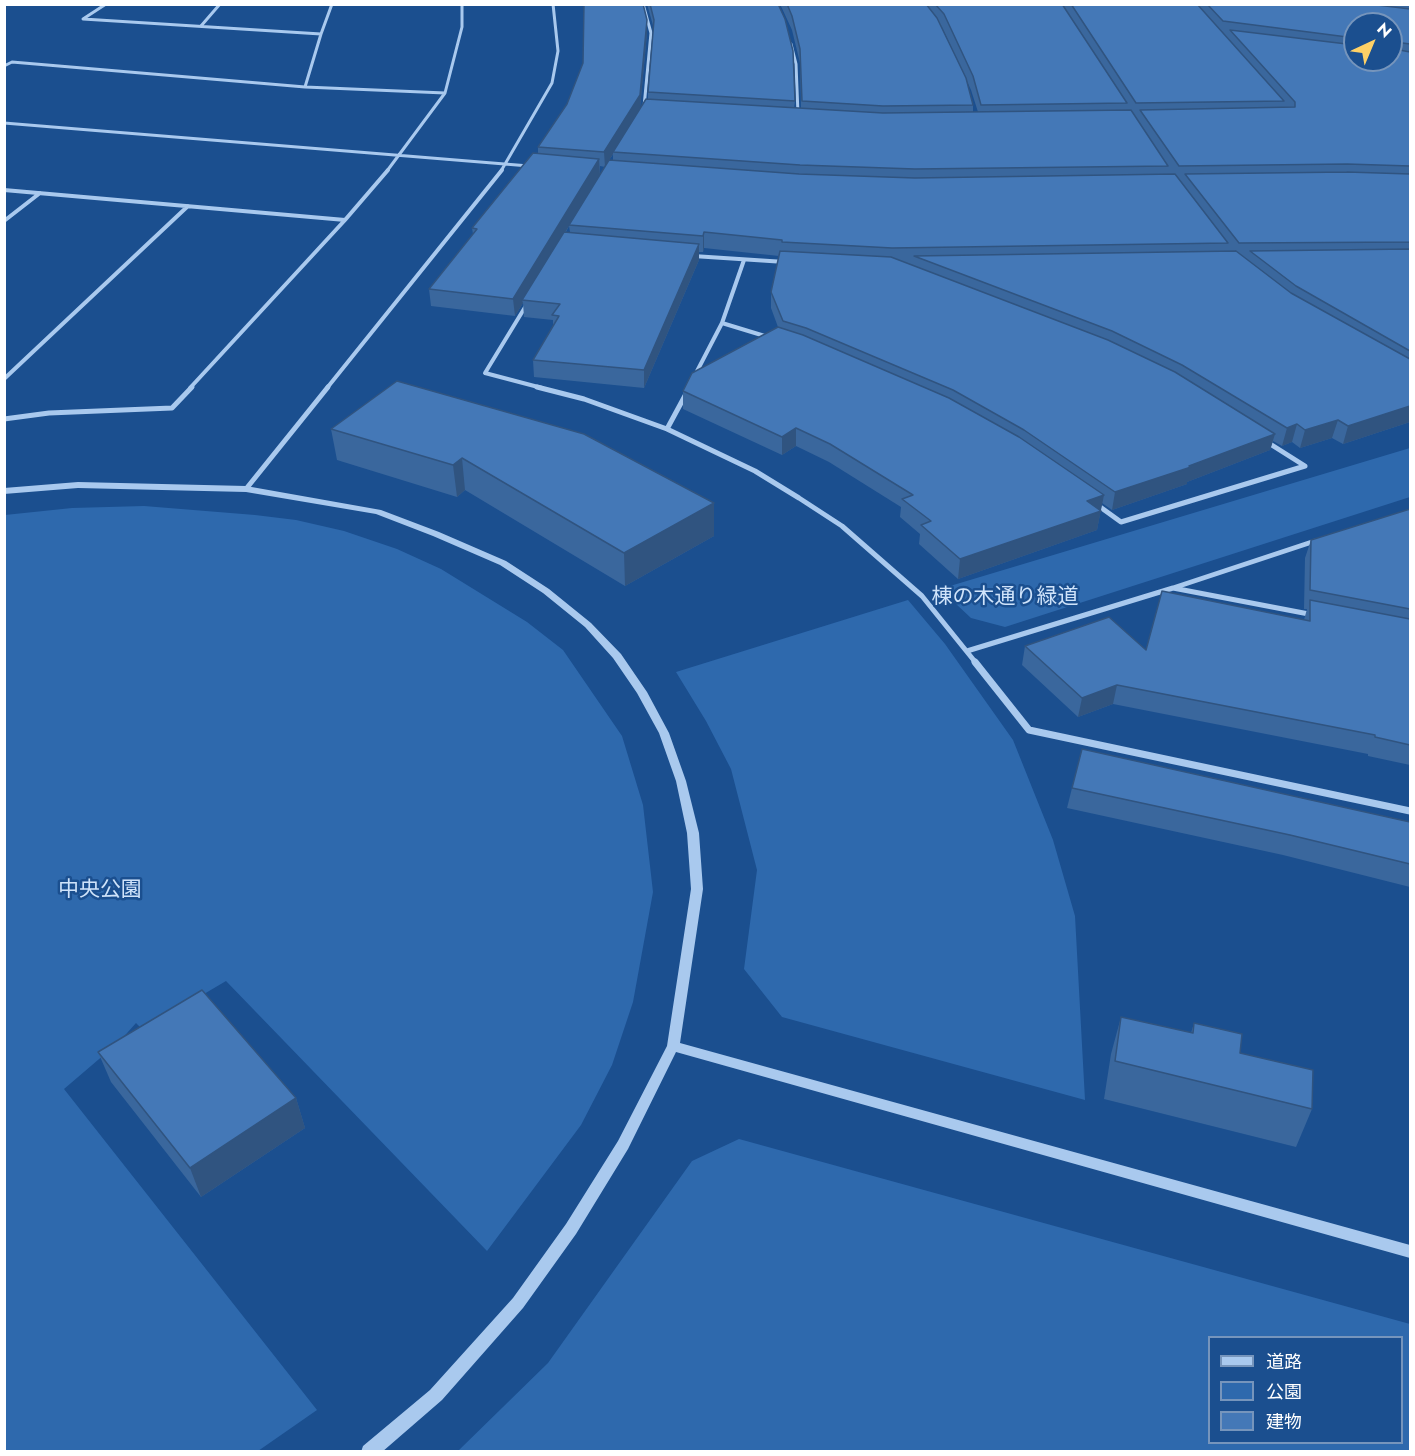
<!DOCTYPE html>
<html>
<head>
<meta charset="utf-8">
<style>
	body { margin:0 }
	#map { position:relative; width:1415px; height:1456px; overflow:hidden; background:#1b4f8f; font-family:Jost,"Noto Sans JP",sans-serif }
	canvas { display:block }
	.frame { position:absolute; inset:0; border:6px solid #fff; pointer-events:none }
	.legend { position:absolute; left:1208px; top:1336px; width:195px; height:108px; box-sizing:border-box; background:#1b4f8f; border:2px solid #7695bc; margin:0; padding:8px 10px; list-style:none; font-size:18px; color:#fff }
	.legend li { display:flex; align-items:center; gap:12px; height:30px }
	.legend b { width:30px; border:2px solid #7695bc }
	.north { position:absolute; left:1343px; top:12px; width:60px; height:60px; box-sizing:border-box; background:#1b4f8f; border:2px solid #7695bc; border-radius:50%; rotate:44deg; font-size:16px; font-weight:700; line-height:24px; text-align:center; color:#fff }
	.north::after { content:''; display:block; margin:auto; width:21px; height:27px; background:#ffd166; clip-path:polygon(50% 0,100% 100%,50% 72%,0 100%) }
</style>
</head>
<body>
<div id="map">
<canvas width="1415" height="1456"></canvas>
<div class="frame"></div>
<ul class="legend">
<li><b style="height:8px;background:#a9c9ee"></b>道路</li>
<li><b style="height:16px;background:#2e69ad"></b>公園</li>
<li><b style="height:16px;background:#4478b7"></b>建物</li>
</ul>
<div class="north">N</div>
</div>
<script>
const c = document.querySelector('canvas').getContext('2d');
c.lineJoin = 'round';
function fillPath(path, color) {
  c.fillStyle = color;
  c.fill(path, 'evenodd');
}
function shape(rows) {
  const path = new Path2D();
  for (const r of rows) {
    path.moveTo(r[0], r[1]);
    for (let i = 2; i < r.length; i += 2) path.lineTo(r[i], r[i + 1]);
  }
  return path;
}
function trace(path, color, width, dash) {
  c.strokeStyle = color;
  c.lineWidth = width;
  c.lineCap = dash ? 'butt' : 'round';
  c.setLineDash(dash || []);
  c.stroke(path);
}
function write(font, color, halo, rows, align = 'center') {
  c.font = font + ' Jost,"Noto Sans JP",sans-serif';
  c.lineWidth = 5;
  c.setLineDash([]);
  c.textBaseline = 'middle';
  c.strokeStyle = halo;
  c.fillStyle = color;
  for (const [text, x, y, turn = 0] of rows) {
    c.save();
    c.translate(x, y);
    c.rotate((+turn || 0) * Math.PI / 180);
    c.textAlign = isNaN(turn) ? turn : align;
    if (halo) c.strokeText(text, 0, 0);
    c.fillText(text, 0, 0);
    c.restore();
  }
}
fillPath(shape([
	[1410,448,1410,497,1005,627,971,618,940,589],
	[144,506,255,515,296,520,344,531,397,549,441,569,527,622,563,650,622,736,643,805,653,892,633,1002,612,1065,581,1125,487,1251,226,981,143,1030,136,1023,119,1042,64,1089,317,1410,258,1451,5,1452,5,515,72,508],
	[908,600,945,644,1013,740,1053,840,1075,916,1085,1100,782,1017,744,969,757,870,731,769,706,721,676,672],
	[739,1139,1410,1324,1410,1451,458,1451,548,1363,692,1161],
	[1210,1338,1402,1338,1402,1442,1210,1442]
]), '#2e69ad');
trace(shape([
	[106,4,83,19,321,34,305,87,445,93],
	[643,4,651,33,644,107],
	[201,26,220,4],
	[321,34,332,4],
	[791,44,796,64,798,114],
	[4,66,12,62,305,87],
	[4,123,529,166],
	[387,171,445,93,462,27,462,4],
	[501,171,552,83,558,51,553,4]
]), '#a9c9ee', 3);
trace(shape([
	[4,190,345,220,190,388],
	[345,220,388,170],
	[4,221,40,193],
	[693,256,785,262],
	[527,304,485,373,542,388],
	[722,323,768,337],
	[694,377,722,323,744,260],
	[4,379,188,206],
	[327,388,502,170]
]), '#a9c9ee', 4);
trace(shape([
	[537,387,584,399,667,429,755,471,799,498,842,526,922,596,976,663],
	[4,419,49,413,172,408,192,387],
	[667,429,687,392],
	[246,489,328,387],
	[1096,504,1121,522,1305,466,1267,442],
	[1173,588,1314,615],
	[967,651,1173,588,1315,541]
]), '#a9c9ee', 5);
trace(shape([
	[975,662,1029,730,1410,811]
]), '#a9c9ee', 7);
fillPath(shape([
	[78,482,246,486,381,510,439,532,506,561,549,589,591,623,621,654,647,692,669,733,686,781,699,833,703,889,680,1043,1410,1245,1410,1258,676,1052,628,1149,576,1234,523,1308,442,1400,382,1452,361,1452,363,1446,430,1390,513,1298,566,1224,618,1141,667,1046,691,889,687,833,676,781,659,733,637,693,613,658,585,627,543,593,500,565,433,536,376,514,246,492,78,488,4,494,4,488,78,482]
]), '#a9c9ee');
fillPath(shape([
	[647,4,778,4,795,101,794,108,801,108,800,63,792,30,780,4,1410,4,1410,422,1343,444,1332,438,1300,448,1292,442,1282,446,1273,441,1270,450,1187,482,1187,484,1112,510,1102,503,1097,530,958,579,919,544,920,534,900,517,901,507,829,462,796,446,782,455,683,409,683,391,778,327,771,308,771,292,779,256,704,248,703,252,699,252,699,260,644,388,534,377,533,360,553,326,553,320,524,317,523,303,515,316,431,306,429,289,473,234,472,228,538,154,538,147,647,20,647,33,640,108,648,99,648,92,654,29],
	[1355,24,1391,60,1355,60],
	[941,25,971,90,978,112,973,112,973,105],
	[613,154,613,161,609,160,612,156],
	[600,166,605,167,600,174],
	[569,226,570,232,566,232],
	[397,381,714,536,625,586,465,490,457,497,337,460,331,429],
	[1410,509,1410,765,1368,756,1368,754,1113,704,1078,717,1022,665,1025,646,1146,650,1304,620,1307,609,1304,609,1305,558,1311,540],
	[1072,788,1410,822,1410,887,1283,855,1067,808],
	[1121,1017,1191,1033,1194,1023,1312,1109,1296,1147,1104,1099,1111,1054],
	[98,1052,296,1098,305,1128,201,1197,111,1082]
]), '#3a679d');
fillPath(shape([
	[647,20,647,33,640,109,613,152,613,154,605,167,604,152],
	[599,159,600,175,524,300,522,300,523,303,515,316,513,299],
	[704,232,704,248,703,252,703,236],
	[699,244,699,260,644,388,644,370],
	[1410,406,1410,422,1343,444,1348,426],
	[1338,420,1332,438,1300,448,1305,430],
	[1297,424,1292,442,1282,446,1287,428],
	[796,428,796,446,782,455,782,437],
	[1275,434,1270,450,1187,482,1187,484,1112,510,1115,492],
	[462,458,465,490,457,497,453,465],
	[1104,495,1097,530,958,579,960,559,1087,501],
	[714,503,714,536,625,586,624,553],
	[1117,685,1113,704,1078,717,1082,698],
	[296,1098,305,1128,201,1197,190,1168]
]), '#305480');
const building = shape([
	[584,4,643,4,647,20,640,95,604,152,538,147,567,104,583,63,584,4],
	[650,4,778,4,785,19,793,51,795,101,648,92,654,20,650,4],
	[787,4,926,4,937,18,966,78,973,105,883,106,802,101,800,49,792,16,787,4],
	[935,4,1062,4,1127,103,981,105,973,76,944,14,935,4],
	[1071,4,1197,4,1284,101,1136,103,1071,4],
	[1207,4,1369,4,1410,9,1410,44,1395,42,1391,45,1394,49,1410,52,1410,166,1347,164,1179,166,1140,110,1295,107,1295,102,1230,30,1355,45,1355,60,1391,60,1391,24,1355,24,1355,38,1223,21,1207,4],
	[646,99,883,113,1131,110,1168,166,915,169,800,165,613,152,646,99],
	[533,153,599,159,513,299,429,289,477,229,472,228,533,153],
	[609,160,799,174,915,178,1175,174,1228,243,892,248,782,242,782,240,704,232,703,236,569,225,609,160],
	[1347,172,1410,174,1410,242,1239,243,1185,174,1347,172],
	[564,232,699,244,644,370,533,360,559,316,552,315,560,304,522,300,564,232],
	[1410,249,1410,351,1296,286,1250,251,1410,249],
	[780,251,891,257,1108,340,1175,372,1275,434,1189,466,1191,467,1115,492,1024,430,953,390,806,328,783,321,771,292,780,251],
	[1236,251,1291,293,1410,359,1410,406,1348,426,1338,420,1305,430,1297,424,1287,428,1182,365,1112,331,914,256,1236,251],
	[778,327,803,335,949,398,1019,437,1104,495,1087,501,1101,511,960,559,921,525,931,521,902,499,913,495,830,444,796,428,782,437,683,391,692,373,778,327],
	[397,381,584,434,714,503,624,553,462,458,453,465,331,429,397,381],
	[1410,509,1410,609,1310,590,1311,540,1410,509],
	[1162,591,1310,621,1310,600,1410,619,1410,745,1375,737,1375,735,1117,685,1082,698,1025,646,1109,617,1146,650,1162,591],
	[1082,749,1410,822,1410,864,1290,835,1072,788,1082,749],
	[202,990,296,1098,190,1168,98,1052,202,990],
	[1121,1017,1193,1033,1194,1023,1242,1034,1240,1053,1313,1070,1312,1109,1115,1061,1121,1017]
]);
fillPath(building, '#4478b7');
trace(building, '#305480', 1.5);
write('21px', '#cfe3fa', '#1b4f8f', [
	["棟の木通り緑道",1005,598],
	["中央公園",100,891]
]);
</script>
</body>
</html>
